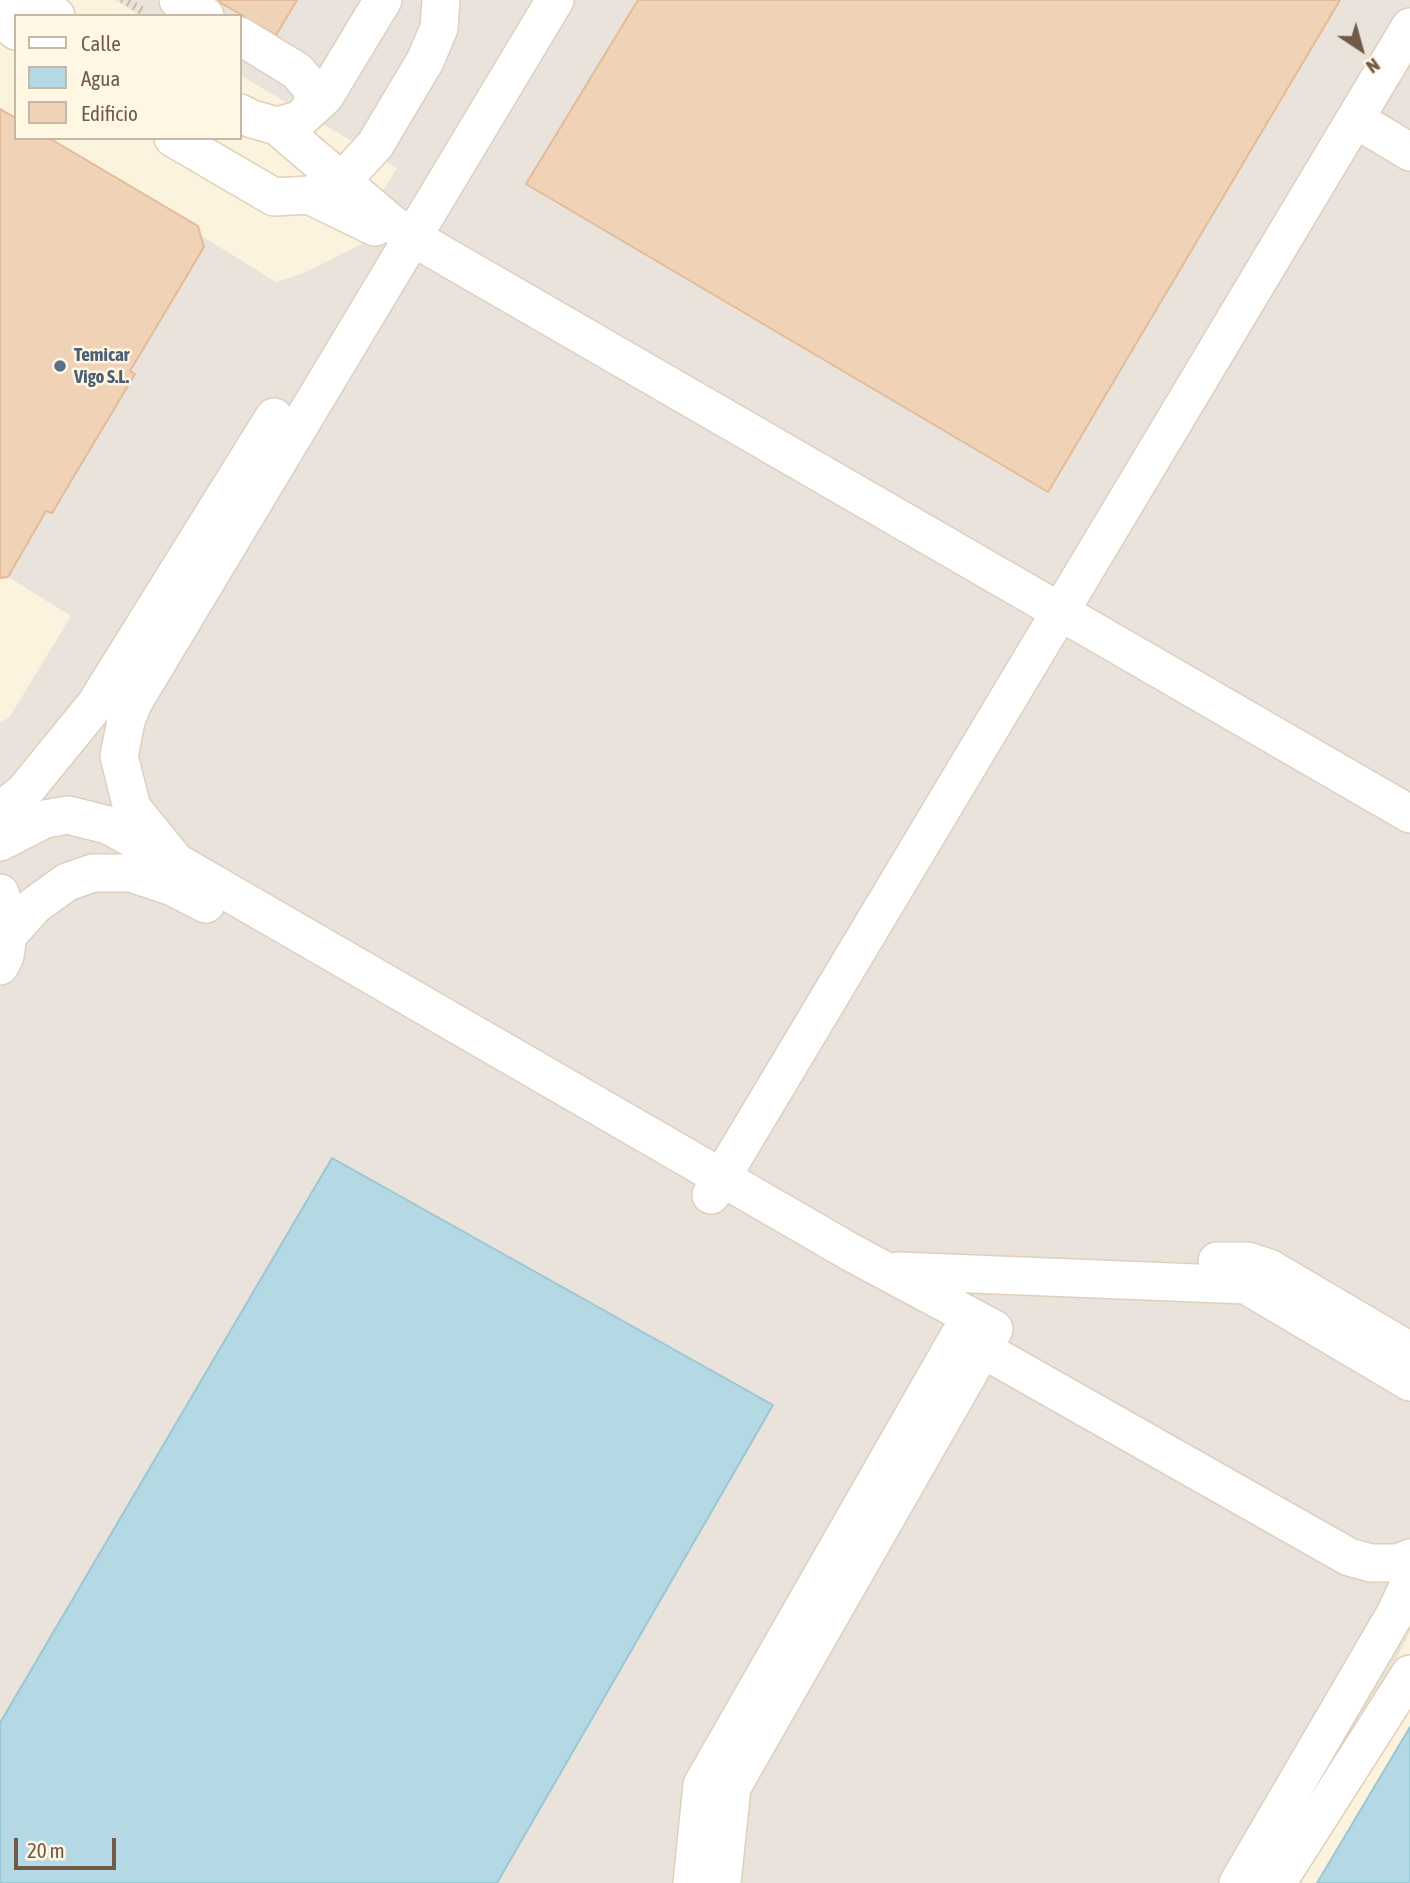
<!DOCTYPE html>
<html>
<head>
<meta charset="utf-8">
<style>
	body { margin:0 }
	#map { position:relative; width:1410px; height:1883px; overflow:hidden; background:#fbf3de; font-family:"Asap Condensed",sans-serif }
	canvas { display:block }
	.legend { position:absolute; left:14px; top:14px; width:228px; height:126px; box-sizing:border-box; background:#fff7e4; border:2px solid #c6b8a5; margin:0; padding:9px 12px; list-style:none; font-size:21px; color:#715a47 }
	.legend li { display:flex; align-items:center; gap:14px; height:35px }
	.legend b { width:35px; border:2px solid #c6b8a5 }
	.north { position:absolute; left:1326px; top:14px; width:70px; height:70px; -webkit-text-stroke:5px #fff7e4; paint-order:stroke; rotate:144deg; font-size:19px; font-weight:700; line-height:28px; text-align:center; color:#715a47 }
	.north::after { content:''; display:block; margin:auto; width:24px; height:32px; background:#715a47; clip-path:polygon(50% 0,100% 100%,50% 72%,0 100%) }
	.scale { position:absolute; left:14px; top:1838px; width:102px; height:32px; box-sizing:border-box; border:4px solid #715a47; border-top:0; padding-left:9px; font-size:21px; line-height:24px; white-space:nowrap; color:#715a47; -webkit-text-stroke:5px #fff7e4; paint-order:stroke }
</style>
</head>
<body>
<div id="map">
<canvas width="1410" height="1883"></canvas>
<ul class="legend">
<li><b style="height:9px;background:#fff"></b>Calle</li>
<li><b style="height:19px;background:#b4d8e4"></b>Agua</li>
<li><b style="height:19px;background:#f0d3b7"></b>Edificio</li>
</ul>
<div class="north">N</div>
<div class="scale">20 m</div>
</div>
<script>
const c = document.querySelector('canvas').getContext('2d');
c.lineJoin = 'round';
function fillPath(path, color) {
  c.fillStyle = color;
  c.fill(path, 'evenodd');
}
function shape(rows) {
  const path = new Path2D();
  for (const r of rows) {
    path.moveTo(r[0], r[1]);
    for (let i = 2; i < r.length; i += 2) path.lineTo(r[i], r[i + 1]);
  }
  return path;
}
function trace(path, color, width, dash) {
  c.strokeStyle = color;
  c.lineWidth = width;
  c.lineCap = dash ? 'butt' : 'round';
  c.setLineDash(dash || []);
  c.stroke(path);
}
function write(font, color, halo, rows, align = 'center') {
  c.font = font + ' "Asap Condensed",sans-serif';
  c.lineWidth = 5;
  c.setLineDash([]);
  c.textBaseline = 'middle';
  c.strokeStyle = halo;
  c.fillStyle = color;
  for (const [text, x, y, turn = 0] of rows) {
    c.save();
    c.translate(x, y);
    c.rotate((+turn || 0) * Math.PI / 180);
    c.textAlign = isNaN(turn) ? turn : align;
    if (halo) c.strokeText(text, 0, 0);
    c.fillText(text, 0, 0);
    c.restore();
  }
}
fillPath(shape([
	[115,0,1410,0,1410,1632,1385,1681,1256,1883,497,1883,773,1405,332,1158,0,1723,0,722,9,718,71,616,8,577,46,511,52,512,135,374,130,371,204,247,200,235,276,282,304,273,385,232,381,194,397,168,240,75,240,16,141,16]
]), '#e9e3db');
const water = shape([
	[332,1158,773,1405,497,1883,0,1883,0,1723,332,1158],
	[1410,1727,1410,1883,1317,1883,1410,1727]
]);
fillPath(water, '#b4d8e4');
trace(water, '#9bc7d5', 2);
const building = shape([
	[216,0,297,0,276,35,216,0],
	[638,0,1340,0,1048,492,526,184,638,0],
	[0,109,16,118,16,138,49,138,198,226,204,247,130,371,135,374,52,513,46,511,8,577,0,578,0,109]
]);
fillPath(building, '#f0d3b7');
trace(building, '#e3bb97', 2);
const minor = shape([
	[17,0,56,16],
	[178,0,205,16],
	[555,0,133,703,126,721,119,756,132,808,176,862,852,1253,994,1329,732,1787,722,1883],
	[0,18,16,31],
	[240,36,297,71,314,91,311,108],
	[240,113,252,119,277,126,299,120,325,96,383,0],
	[1355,119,1410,152],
	[277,126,392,224,412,237,1410,814],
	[173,138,274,197,309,195,341,182,375,145,425,61,439,28,441,0],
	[309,195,375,227],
	[0,811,24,792,95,705,274,417],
	[0,842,45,819,68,815,108,825,159,853],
	[0,893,7,913,8,935,5,956,0,966],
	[8,935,35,905,67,882,93,873,131,873,173,887,206,904],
	[711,1195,1410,27],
	[1217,1261,1247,1261,1269,1268,1410,1351],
	[898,1271,1246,1285,1410,1382],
	[961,1337,1349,1557,1371,1563,1398,1563,1410,1558],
	[692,1883,702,1785,959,1336],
	[1238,1883,1395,1614,1410,1582],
	[1277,1883,1410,1674]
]);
trace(minor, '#dfcfbb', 40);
trace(shape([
	[121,0,144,14],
	[129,0,143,9]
]), '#d4b79b', 4.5, [2, 5]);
trace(minor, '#fff', 37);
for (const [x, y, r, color] of [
	[60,366,7,"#5c6f8a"]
]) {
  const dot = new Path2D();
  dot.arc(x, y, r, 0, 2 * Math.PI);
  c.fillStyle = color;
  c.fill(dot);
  trace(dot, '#fff7e4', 2.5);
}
write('bold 19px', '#4e5e75', '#fff7e4', [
	["Temicar",74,355],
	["Vigo S.L.",74,377]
], 'left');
</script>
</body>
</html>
